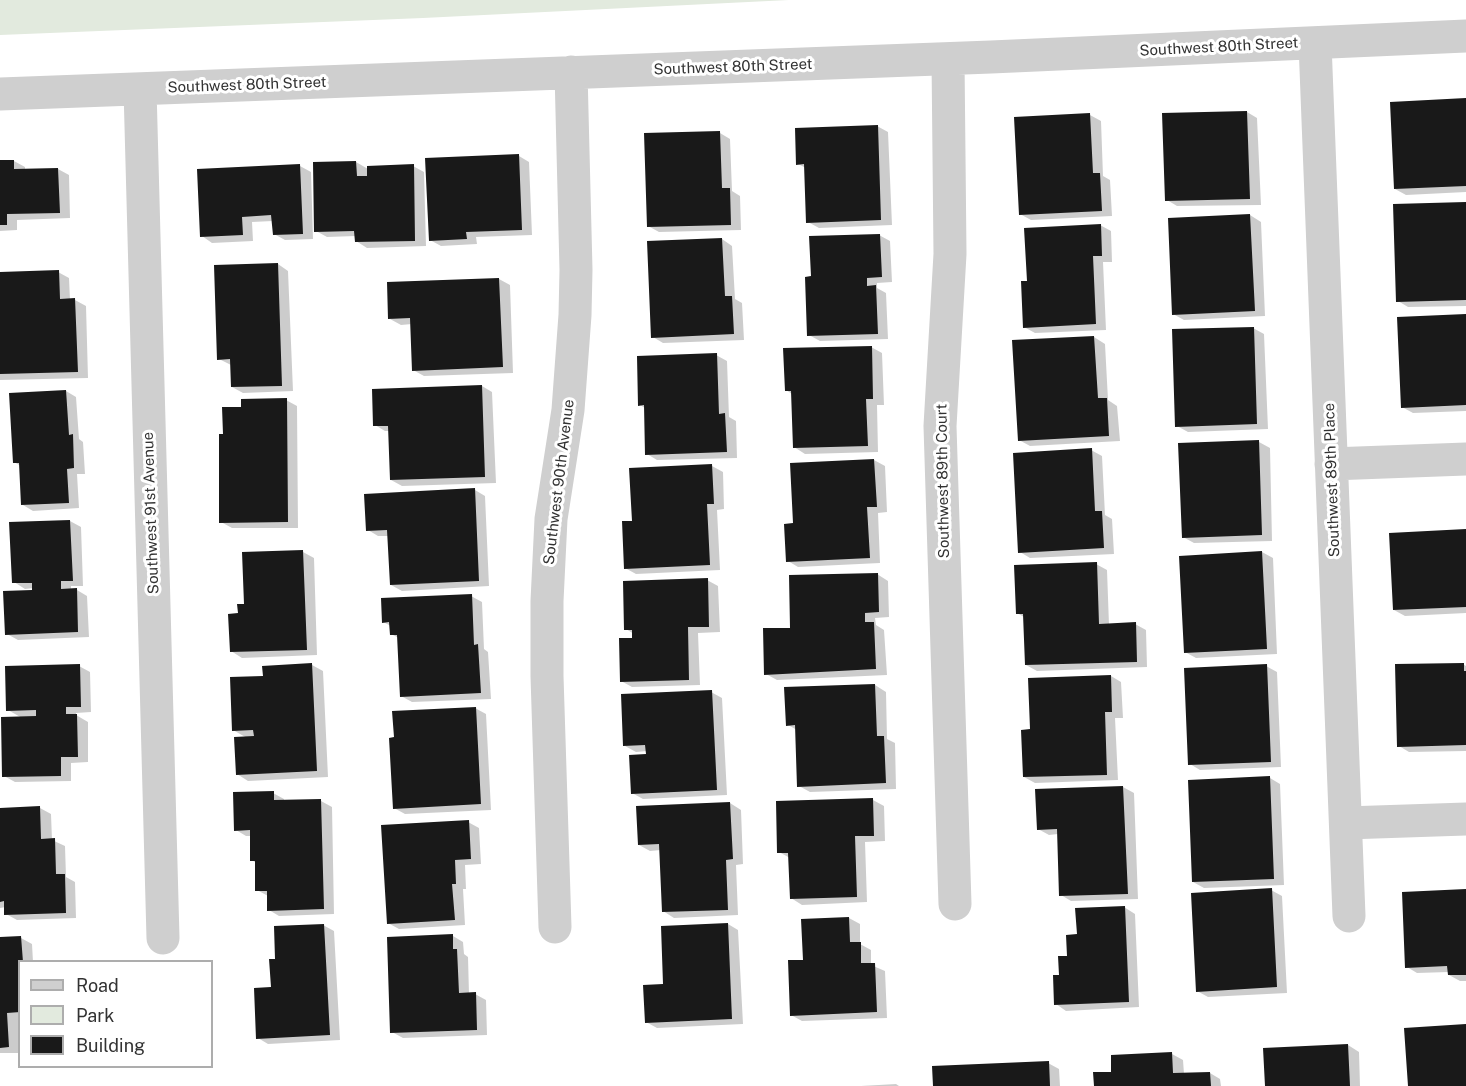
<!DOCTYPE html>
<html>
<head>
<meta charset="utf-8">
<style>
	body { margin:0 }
	#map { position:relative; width:1466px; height:1086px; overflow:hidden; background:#fff; font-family:"Public Sans",sans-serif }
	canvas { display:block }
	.legend { position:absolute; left:18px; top:960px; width:195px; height:108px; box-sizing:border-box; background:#fff; border:2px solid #adadad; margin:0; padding:8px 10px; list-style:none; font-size:18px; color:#323232 }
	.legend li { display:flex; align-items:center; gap:12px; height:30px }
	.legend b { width:30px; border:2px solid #adadad }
</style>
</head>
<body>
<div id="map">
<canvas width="1466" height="1086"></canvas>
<ul class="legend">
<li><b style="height:8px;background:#cfcfcf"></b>Road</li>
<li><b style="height:16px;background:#e2eade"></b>Park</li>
<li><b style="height:16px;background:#191919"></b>Building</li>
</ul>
</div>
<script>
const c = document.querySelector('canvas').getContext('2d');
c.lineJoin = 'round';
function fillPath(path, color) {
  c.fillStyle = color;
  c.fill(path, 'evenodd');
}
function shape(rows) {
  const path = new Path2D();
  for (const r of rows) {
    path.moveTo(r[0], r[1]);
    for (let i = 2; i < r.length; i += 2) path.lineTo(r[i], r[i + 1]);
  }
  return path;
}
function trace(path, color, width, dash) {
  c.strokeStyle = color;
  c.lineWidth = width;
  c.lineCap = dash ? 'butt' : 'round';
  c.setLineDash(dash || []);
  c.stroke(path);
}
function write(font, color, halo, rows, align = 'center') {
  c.font = font + ' "Public Sans",sans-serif';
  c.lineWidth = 6;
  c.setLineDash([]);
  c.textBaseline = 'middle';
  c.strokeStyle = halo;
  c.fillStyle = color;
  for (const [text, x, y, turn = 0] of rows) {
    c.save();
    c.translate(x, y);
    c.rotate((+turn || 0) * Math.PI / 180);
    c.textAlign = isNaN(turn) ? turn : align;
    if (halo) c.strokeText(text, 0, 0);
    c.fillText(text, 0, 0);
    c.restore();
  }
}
fillPath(shape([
	[0,0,789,0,423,18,0,35]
]), '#e2eade');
fillPath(shape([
	[1466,100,1466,192,1406,195,1395,189],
	[1247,112,1257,118,1261,205,1177,206,1167,200],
	[1090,115,1101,121,1103,176,1110,180,1112,216,1031,220,1020,214],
	[877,126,888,132,892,225,819,228,808,222,806,168,798,164],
	[720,133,730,139,732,191,740,196,741,230,659,232,648,226],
	[519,156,529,162,532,235,476,237,477,244,441,246,430,240],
	[14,161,25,167,25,170,58,169,69,175,70,218,17,220,17,230,0,231,0,162],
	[356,162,368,169,413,166,424,172,426,246,367,248,356,241,356,236,327,237,316,231],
	[300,166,311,172,313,239,285,240,274,234,273,221,252,222,253,241,212,243,202,236],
	[1466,204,1466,306,1408,307,1398,301],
	[1250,215,1261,222,1265,316,1184,320,1173,314],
	[1100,225,1111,231,1112,262,1103,262,1106,330,1035,333,1024,327,1028,282],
	[879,235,890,241,892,282,877,283,877,288,886,293,888,339,820,341,809,335,812,278],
	[722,239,732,246,735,299,742,303,744,340,663,343,653,337],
	[278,264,288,271,293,391,243,393,232,387,231,365,219,359],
	[58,272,69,278,70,300,75,300,86,306,88,378,0,380,0,274],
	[499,279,510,285,513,373,424,376,413,370,412,324,401,325,390,319],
	[1466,315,1466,411,1413,413,1402,407],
	[1253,328,1264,334,1268,429,1188,432,1177,426],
	[1094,337,1105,344,1108,400,1117,406,1120,441,1030,446,1019,440],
	[871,347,882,353,884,405,877,405,878,452,805,454,794,447,792,394,786,390],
	[716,355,727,361,729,417,736,421,737,458,657,460,647,454,645,408,640,405],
	[482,386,492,392,496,483,402,486,391,480,390,431,385,431,375,425],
	[66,391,76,397,79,439,83,442,85,474,77,474,79,508,33,511,23,505,21,466,14,462],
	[286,400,297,406,298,528,232,528,221,522,224,435],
	[1259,442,1270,448,1272,541,1194,543,1183,537],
	[1091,450,1102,456,1105,515,1112,519,1114,554,1030,558,1020,552],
	[874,460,885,466,887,512,878,513,880,563,798,567,788,561,795,525],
	[712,466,723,472,724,509,717,510,720,570,636,574,625,568,633,522],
	[475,490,485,496,489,586,402,591,391,585,389,536,378,536,368,530],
	[70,521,81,527,83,586,71,586,71,590,77,590,87,596,89,637,18,640,7,634,34,592,34,588,25,589,14,582,11,524],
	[1466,531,1466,613,1405,616,1394,610],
	[303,552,314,558,317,655,242,658,231,651,239,615,246,605],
	[1262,552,1273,558,1277,654,1196,658,1185,652],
	[1096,564,1107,570,1109,625,1135,624,1146,630,1147,667,1037,671,1026,665,1024,617,1017,613],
	[877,574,888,581,889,617,875,618,876,625,884,630,887,675,777,680,766,674],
	[707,580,718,586,720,632,698,633,700,685,632,687,621,681,634,634,626,629],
	[471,596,482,602,484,649,488,652,491,699,412,702,401,696,399,638,391,634,391,626,383,622],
	[1463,664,1466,666,1466,751,1409,752,1399,746],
	[312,665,323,671,328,777,248,781,237,774,247,738,233,730,264,677,264,667],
	[79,666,90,672,91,712,76,713,76,715,88,722,88,762,71,763,71,781,15,782,4,776,22,718,8,710],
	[1266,666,1277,672,1281,767,1200,770,1190,764],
	[1111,676,1121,682,1123,718,1115,718,1118,780,1035,783,1024,777,1031,730],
	[875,685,886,692,887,739,895,743,896,789,810,792,799,786,797,730,788,725],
	[711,692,722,698,727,795,643,799,632,793,647,755,647,751,636,752,625,746],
	[475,708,486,714,491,810,405,814,394,808],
	[1270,778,1280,784,1284,885,1204,888,1193,882],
	[1123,787,1134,793,1138,899,1071,901,1061,895,1058,834,1049,835,1038,829],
	[273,793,284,799,284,802,321,801,332,807,334,914,279,916,269,910,268,896,257,890,256,863,252,860,251,836,246,836,236,830],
	[873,800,884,806,885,841,865,842,867,902,802,905,791,898,790,858,779,852],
	[730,803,741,810,743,864,736,865,738,915,674,918,663,911,661,850,650,851,639,845],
	[40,808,51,814,52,840,65,846,66,877,75,882,76,918,17,920,6,914,6,907,0,908,0,809],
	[468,822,479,828,481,864,465,865,466,889,463,889,465,925,399,929,388,923],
	[1271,890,1282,896,1287,993,1208,997,1197,991],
	[1466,891,1466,981,1460,981,1449,975,1449,972,1417,973,1407,967],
	[1124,907,1135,914,1139,1007,1066,1011,1056,1004,1060,976,1078,936],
	[849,918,860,924,860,944,871,950,871,965,885,971,887,1018,802,1021,791,1015,804,961],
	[728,924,738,930,743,1024,657,1028,646,1022],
	[323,925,334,931,340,1040,268,1044,258,1038,272,989,277,961],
	[453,936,463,942,464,954,468,957,469,994,475,994,486,1000,487,1035,403,1038,392,1032],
	[21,938,32,944,33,962,20,962,20,1018,18,1018,19,1053,0,1053,0,939],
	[1348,1045,1359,1052,1360,1086,1266,1086],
	[1172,1054,1183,1060,1184,1074,1210,1073,1220,1079,1221,1086,1095,1086,1113,1073,1112,1056],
	[1048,1063,1059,1069,1060,1086,935,1086],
	[896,1084,899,1086,861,1086]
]), '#0003');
fillPath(shape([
	[1466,98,1466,186,1394,189,1390,102],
	[1247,111,1250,199,1165,201,1162,113],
	[1090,113,1093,173,1100,173,1102,211,1019,215,1014,117],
	[878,125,881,220,806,223,804,164,796,165,795,128],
	[720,131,722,188,730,188,731,225,647,227,644,133],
	[519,154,522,230,466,232,467,239,429,241,425,158],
	[0,160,14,160,14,169,58,168,60,213,7,214,7,225,0,225],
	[356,161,357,176,367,176,367,166,414,164,415,241,355,242,354,231,314,232,313,162],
	[300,164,303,234,273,235,271,215,242,217,243,235,200,237,197,169],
	[1466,202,1466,300,1396,302,1393,204],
	[1250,214,1255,311,1172,315,1168,218],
	[1101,224,1102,256,1093,256,1096,324,1023,328,1021,281,1027,281,1024,228],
	[880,234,882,277,867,278,867,286,876,285,878,334,807,336,805,277,811,276,809,236],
	[722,238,725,296,732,296,734,334,651,338,647,241],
	[278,263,282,386,231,387,230,359,217,360,214,265],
	[59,270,60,299,75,298,78,372,0,374,0,272],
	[499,278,503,367,412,371,410,318,388,319,387,282],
	[1466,314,1466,405,1401,408,1397,317],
	[1254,327,1257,424,1175,427,1172,329],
	[1094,336,1098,398,1107,398,1109,436,1018,441,1012,340],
	[872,346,873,399,866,399,868,446,793,448,791,391,785,391,783,348],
	[717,353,719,414,725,413,727,452,645,455,644,405,638,406,637,356],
	[482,385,485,477,390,480,388,426,373,426,372,389],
	[66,390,69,435,73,434,74,468,67,469,69,503,21,505,19,463,13,463,9,393],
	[287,398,288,522,219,523,219,434,223,434,222,407,241,407,241,399],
	[1259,440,1262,535,1182,538,1178,443],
	[1092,448,1095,511,1102,511,1104,548,1018,553,1013,453],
	[874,459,877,507,867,507,870,558,786,562,784,524,793,523,790,463],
	[712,464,714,504,707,504,710,565,624,569,622,521,632,521,629,468],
	[475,488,479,581,390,585,387,530,366,531,364,494],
	[70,520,73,581,61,581,61,589,77,588,78,632,5,635,3,591,32,590,32,583,12,583,9,522],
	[1466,529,1466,607,1393,610,1389,533],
	[303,550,307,650,230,652,228,614,238,613,237,604,244,604,242,552],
	[1262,551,1267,649,1184,653,1179,556],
	[1097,562,1099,624,1136,622,1137,662,1025,665,1023,614,1016,614,1014,565],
	[878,573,879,612,865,613,865,622,874,622,876,669,764,675,763,628,790,628,789,575],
	[708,578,709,627,688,627,689,680,620,682,619,638,632,638,632,630,624,630,623,581],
	[472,594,474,645,478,644,481,693,400,697,397,635,390,635,389,622,382,623,381,598],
	[312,663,317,771,236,775,234,737,254,736,253,730,232,731,230,677,263,676,262,666],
	[1464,663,1464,671,1466,671,1466,745,1397,747,1395,664],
	[80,664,81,707,66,707,66,714,77,714,78,757,61,757,61,776,2,777,1,717,36,716,36,710,6,711,5,666],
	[1267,664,1271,762,1188,765,1184,668],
	[1111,675,1112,712,1105,712,1107,775,1023,777,1021,730,1030,729,1028,678],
	[875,684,877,736,884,736,886,783,797,787,795,725,786,726,784,687],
	[712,690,717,790,631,794,629,755,646,754,645,745,623,746,621,694],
	[476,707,481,804,393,809,389,738,394,737,392,711],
	[1270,776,1274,879,1192,882,1188,780],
	[1123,786,1128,894,1059,896,1057,829,1037,830,1035,789],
	[274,791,274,800,321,799,324,909,267,911,267,891,255,891,255,861,250,861,250,830,234,831,233,792],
	[873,798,874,836,855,836,857,897,790,899,788,853,777,853,776,801],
	[730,802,733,859,726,860,728,910,662,912,659,844,638,845,636,806],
	[40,806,41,839,55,838,56,874,65,874,66,913,4,915,4,901,0,902,0,808],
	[469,820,471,859,455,860,456,884,452,884,455,920,387,924,381,825],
	[1272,888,1277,987,1196,992,1191,893],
	[1466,889,1466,975,1448,975,1447,966,1405,968,1402,892],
	[1125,906,1129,1002,1054,1005,1053,975,1059,975,1058,956,1067,956,1066,935,1077,934,1075,908],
	[849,917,850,942,861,942,861,963,875,963,877,1012,790,1016,788,960,803,960,801,919],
	[728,923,732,1019,645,1023,643,985,663,984,661,926],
	[324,924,330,1035,256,1039,254,988,271,987,269,959,275,959,274,926],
	[453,934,453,949,457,949,459,993,476,992,477,1030,390,1033,387,937],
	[21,936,23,962,20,962,20,1012,7,1013,9,1047,0,1048,0,937],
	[1466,1024,1466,1086,1408,1086,1404,1028],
	[1348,1044,1350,1086,1265,1086,1263,1048],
	[1172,1052,1173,1073,1210,1072,1211,1086,1094,1086,1093,1072,1111,1072,1111,1055],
	[1049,1061,1050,1086,933,1086,932,1066]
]), '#191919');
trace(shape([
	[1315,43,1349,916],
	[948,59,950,254,940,426,955,904],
	[140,89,163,938],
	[0,94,991,57,1466,36],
	[1331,464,1466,459],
	[1346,823,1466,819],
	[555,927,547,676,547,601,551,519,568,410,575,315,576,270,571,72]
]), '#cfcfcf', 33);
write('15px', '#323232', '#fff', [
	["Southwest 80th Street",1219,47,-3],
	["Southwest 80th Street",733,67,-2],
	["Southwest 80th Street",247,85,-2],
	["Southwest 89th Place",1332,480,-92],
	["Southwest 89th Court",943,481,-91],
	["Southwest 90th Avenue",559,482,-83],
	["Southwest 91st Avenue",151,513,-92]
]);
</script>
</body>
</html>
